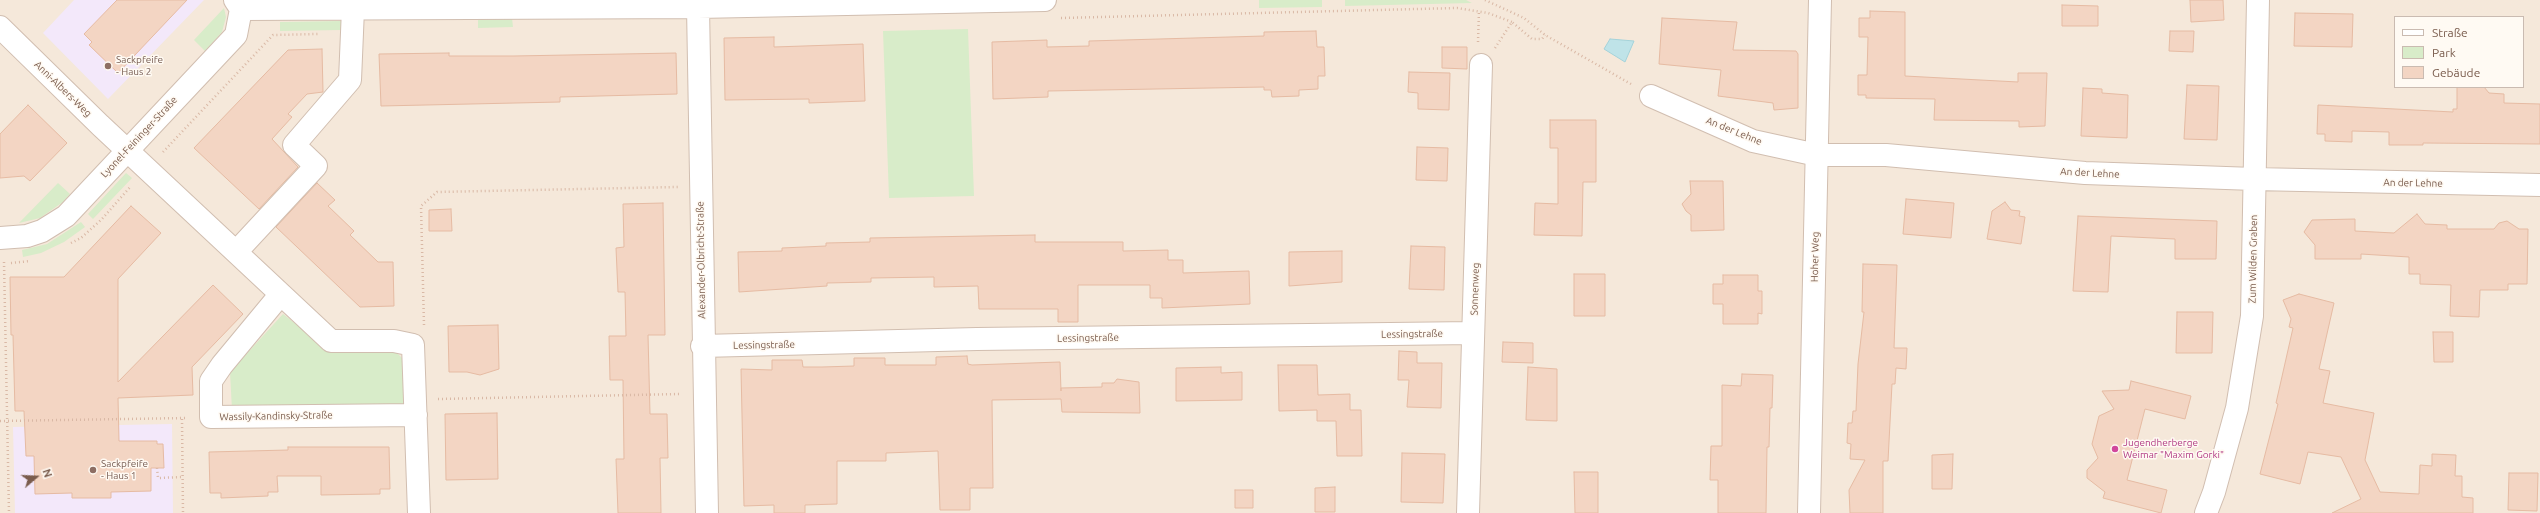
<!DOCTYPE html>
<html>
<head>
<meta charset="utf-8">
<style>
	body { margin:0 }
	#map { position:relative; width:2540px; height:513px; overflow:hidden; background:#fdf6ec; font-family:Ubuntu,sans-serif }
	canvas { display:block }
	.legend { position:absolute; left:2394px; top:16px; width:130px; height:72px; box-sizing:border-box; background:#fffaf3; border:1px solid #cabbb1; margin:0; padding:5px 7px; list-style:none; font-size:12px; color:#7a5c4d }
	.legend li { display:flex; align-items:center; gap:8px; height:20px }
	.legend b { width:20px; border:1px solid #cabbb1 }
	.north { position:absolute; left:16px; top:457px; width:40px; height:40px; -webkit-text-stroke:3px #fffaf3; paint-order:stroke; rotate:71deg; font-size:11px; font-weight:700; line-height:16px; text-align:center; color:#7a5c4d }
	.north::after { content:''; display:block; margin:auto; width:14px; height:18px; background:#7a5c4d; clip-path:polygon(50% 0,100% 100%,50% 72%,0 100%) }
</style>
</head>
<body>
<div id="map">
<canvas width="2540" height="513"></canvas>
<ul class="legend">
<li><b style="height:5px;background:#fff"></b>Straße</li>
<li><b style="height:11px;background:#d8ecc9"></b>Park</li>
<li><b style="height:11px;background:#f3d5c3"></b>Gebäude</li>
</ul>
<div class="north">N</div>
</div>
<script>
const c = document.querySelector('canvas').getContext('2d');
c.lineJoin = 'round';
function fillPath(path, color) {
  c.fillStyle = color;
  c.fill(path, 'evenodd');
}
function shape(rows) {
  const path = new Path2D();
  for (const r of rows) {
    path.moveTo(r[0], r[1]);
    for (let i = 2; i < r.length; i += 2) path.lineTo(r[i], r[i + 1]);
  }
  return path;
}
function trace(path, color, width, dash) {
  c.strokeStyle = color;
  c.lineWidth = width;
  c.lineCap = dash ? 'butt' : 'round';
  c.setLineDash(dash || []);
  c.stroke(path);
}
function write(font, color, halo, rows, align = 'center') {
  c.font = font + ' Ubuntu,sans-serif';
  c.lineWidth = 3;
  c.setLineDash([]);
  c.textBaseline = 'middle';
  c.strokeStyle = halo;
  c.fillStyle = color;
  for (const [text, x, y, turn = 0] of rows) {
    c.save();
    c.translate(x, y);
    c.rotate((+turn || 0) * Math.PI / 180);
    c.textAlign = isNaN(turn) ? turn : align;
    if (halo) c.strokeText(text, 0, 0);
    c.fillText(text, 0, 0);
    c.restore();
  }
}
fillPath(shape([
	[0,0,2540,0,2540,513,0,513],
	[2395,17,2523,17,2523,87,2395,87]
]), '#f5e8da');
fillPath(shape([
	[74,0,204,0,108,99,43,33],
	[172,424,173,513,15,513,13,427]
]), '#f3e8fa');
fillPath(shape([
	[1259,0,1322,0,1322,7,1259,8],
	[1345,0,1466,0,1472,3,1345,6],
	[224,8,226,17,222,32,205,51,194,40],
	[478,18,512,18,513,27,478,28],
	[341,21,341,30,280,31,280,22],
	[968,29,974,196,889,198,883,31],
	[126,173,132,178,93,219,88,214],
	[58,183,70,194,63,202,40,218,19,223],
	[81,222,85,227,64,242,41,253,23,257,22,250,47,244],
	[283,314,328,349,383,348,397,353,403,359,408,407,232,410,230,372]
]), '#d8ecc9');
const water = shape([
	[1610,39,1634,41,1625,62,1604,49,1610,39]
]);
fillPath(water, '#bfe3e8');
trace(water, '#a5d3da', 1);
const building = shape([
	[117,0,187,0,118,73,89,45,92,42,84,34,117,0],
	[2190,0,2223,0,2224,20,2191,22,2190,0],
	[2062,5,2098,6,2098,26,2062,26,2062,5],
	[1870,11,1905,12,1905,76,2018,82,2018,73,2047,73,2045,126,2019,127,2019,121,1934,120,1935,99,1866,98,1866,95,1858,95,1858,75,1867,75,1868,37,1859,37,1859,18,1870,18,1870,11],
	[2295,13,2353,14,2352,47,2294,46,2295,13],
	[1662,18,1737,22,1733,50,1796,51,1798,54,1798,108,1774,110,1773,103,1718,96,1721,70,1659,64,1662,18],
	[1316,31,1317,47,1324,47,1325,76,1318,76,1318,89,1299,90,1299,96,1272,97,1271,90,1264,90,1264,87,1048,91,1048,97,993,99,992,42,1047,40,1047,47,1089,46,1089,41,1264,36,1264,32,1316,31],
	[2170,31,2194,31,2193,52,2169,51,2170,31],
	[774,37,774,47,863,44,865,101,809,103,809,99,725,100,724,38,774,37],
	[1442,47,1467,47,1467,69,1442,68,1442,47],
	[322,49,323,92,307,94,288,114,292,117,272,139,298,167,259,209,194,148,288,50,322,49],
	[449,53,449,56,514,56,676,53,677,94,560,97,560,102,381,106,379,54,449,53],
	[1409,72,1450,73,1449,110,1418,109,1418,93,1408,92,1409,72],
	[2187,85,2219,86,2217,140,2184,139,2187,85],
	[2457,87,2484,87,2489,93,2504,94,2504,103,2540,104,2540,144,2423,143,2423,145,2389,145,2389,132,2352,131,2352,142,2325,141,2325,134,2317,134,2318,105,2453,112,2453,109,2457,109,2457,87],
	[2083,88,2102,89,2102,93,2128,95,2127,138,2081,136,2083,88],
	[28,105,67,143,30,181,24,176,0,178,0,134,28,105],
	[1550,120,1596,120,1596,182,1583,182,1582,236,1534,235,1535,203,1558,204,1558,148,1550,148,1550,120],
	[1417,147,1448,148,1447,181,1416,180,1417,147],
	[1690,181,1723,181,1724,230,1691,231,1691,215,1686,211,1682,204,1691,194,1690,181],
	[317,183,335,200,328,206,354,231,350,235,378,262,393,262,394,306,360,307,276,227,317,183],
	[1906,199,1954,203,1951,238,1903,234,1906,199],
	[2005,202,2011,210,2020,211,2019,216,2025,217,2021,244,1987,239,1992,211,2005,202],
	[663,203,665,335,648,335,650,414,667,414,668,458,660,458,661,513,618,513,616,459,624,459,623,380,610,380,609,336,626,336,625,292,618,292,616,248,624,247,623,204,663,203],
	[131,206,161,233,118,279,118,382,213,285,243,314,192,367,193,395,118,398,119,441,157,441,157,444,163,444,164,468,151,468,151,491,111,492,111,498,72,498,72,493,35,494,34,456,26,456,24,411,15,411,13,335,11,335,10,277,64,277,131,206],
	[451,209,452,231,429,231,429,210,451,209],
	[2417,214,2425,224,2447,225,2447,229,2494,229,2499,223,2507,221,2519,229,2528,229,2527,284,2508,284,2508,290,2480,290,2479,317,2450,316,2451,285,2420,284,2420,274,2409,274,2409,257,2361,254,2361,259,2315,259,2315,245,2304,232,2312,220,2355,219,2355,231,2394,233,2417,214],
	[2078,216,2217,221,2216,259,2175,259,2175,239,2111,236,2108,292,2073,291,2078,216],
	[1035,235,1035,242,1123,242,1123,251,1168,250,1168,260,1183,260,1183,273,1249,271,1250,304,1162,308,1162,298,1150,298,1150,285,1078,285,1078,322,1058,322,1058,309,979,309,978,286,934,287,934,277,871,278,871,282,827,283,827,286,739,292,738,252,782,251,782,248,826,246,826,243,870,242,870,238,1035,235],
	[1411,246,1445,247,1444,290,1409,289,1411,246],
	[1342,251,1342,282,1289,286,1289,252,1342,251],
	[1863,264,1897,265,1894,348,1907,348,1906,369,1896,368,1895,384,1892,384,1888,461,1883,461,1883,513,1850,513,1849,490,1865,460,1850,459,1851,444,1847,443,1848,423,1852,423,1853,411,1856,411,1858,364,1864,312,1862,312,1863,264],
	[1574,274,1605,274,1605,316,1574,316,1574,274],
	[1723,275,1758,275,1758,291,1762,291,1762,314,1758,313,1758,324,1723,324,1723,304,1713,304,1713,284,1723,284,1723,275],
	[2299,294,2334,303,2319,369,2330,371,2323,403,2374,413,2365,460,2380,492,2419,494,2420,465,2432,466,2432,454,2456,455,2455,476,2462,476,2462,497,2473,498,2473,513,2332,513,2361,499,2341,457,2308,452,2300,484,2260,474,2278,404,2276,403,2293,328,2289,327,2291,319,2283,300,2299,294],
	[2177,312,2213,312,2212,353,2176,353,2177,312],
	[498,325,499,369,480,375,467,372,449,372,448,326,498,325],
	[2433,332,2453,332,2453,362,2434,362,2433,332],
	[1503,342,1533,343,1533,363,1502,362,1503,342],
	[1399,351,1417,352,1417,363,1442,363,1441,408,1407,407,1409,380,1398,380,1399,351],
	[967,356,968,364,972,365,1060,362,1061,391,1061,388,1102,387,1102,383,1114,383,1117,379,1139,382,1140,413,1062,412,1061,399,992,400,993,488,970,488,970,510,940,510,938,451,886,453,886,461,837,461,837,504,805,505,805,513,774,513,774,505,744,506,741,369,772,370,772,360,802,360,803,367,822,367,854,366,854,358,885,358,885,365,936,365,936,357,967,356],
	[1278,365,1317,365,1318,395,1350,394,1350,410,1361,410,1362,456,1337,456,1336,421,1317,421,1317,410,1279,411,1278,365],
	[1221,367,1221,373,1242,372,1242,400,1176,401,1176,368,1221,367],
	[1528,367,1557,369,1557,421,1526,420,1528,367],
	[1742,374,1773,375,1772,408,1770,408,1769,447,1767,447,1766,513,1718,513,1718,480,1710,480,1711,446,1722,446,1722,385,1741,386,1742,374],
	[2131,381,2191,396,2185,419,2145,409,2127,480,2167,490,2161,513,2103,498,2105,492,2087,478,2087,470,2098,458,2092,444,2099,416,2114,409,2102,391,2129,390,2131,381],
	[497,413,498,479,446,480,445,414,497,413],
	[288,447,389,447,390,489,380,489,380,494,321,495,321,476,277,476,278,492,268,492,268,496,221,498,221,493,210,493,209,452,288,450,288,447],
	[1402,453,1445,454,1443,503,1401,502,1402,453],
	[1953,454,1952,489,1932,489,1932,455,1953,454],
	[1574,472,1598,472,1598,513,1575,513,1574,472],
	[2509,473,2538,473,2537,511,2508,510,2509,473],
	[1335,487,1335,512,1315,512,1315,488,1335,487],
	[1235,490,1253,490,1253,508,1235,508,1235,490]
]);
fillPath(building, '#f3d5c3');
trace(building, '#e6bba3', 1);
const minor = shape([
	[698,7,707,513],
	[241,9,698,7,1045,0],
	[0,27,100,125,331,341,394,341,413,345,419,513],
	[1651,96,1753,141,1817,155,1886,155,2085,173,2254,179,2540,185],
	[0,238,27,236,42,231,66,216,236,35,241,9,235,0],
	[237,251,316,166,294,145,350,80,353,9],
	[280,295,222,365,211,381,211,417,416,415],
	[702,346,977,339,1473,333],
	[1468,513,1481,65],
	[1809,513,1820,0],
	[2206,513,2214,492,2237,408,2252,316,2258,0]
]);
trace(minor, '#d1beb0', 24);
trace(shape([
	[1485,0,1524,18,1545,35,1631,84],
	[1061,18,1457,8,1488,13,1512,22],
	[1478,42,1479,11],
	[1495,48,1512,22,1532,39,1542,39,1545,35],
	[163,152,273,35,318,34],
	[71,243,81,238,102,219,131,186],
	[4,262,9,513],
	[11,263,30,261],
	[424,325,421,206,437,192,678,187],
	[438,399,681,394],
	[182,419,183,513],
	[0,421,187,418],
	[157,468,158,478,182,477]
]), '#d9b8a5', 2.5, [1, 3]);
trace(minor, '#fff', 22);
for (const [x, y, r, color] of [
	[108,66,4,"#8d6e63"],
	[2115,449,4,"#d1479c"],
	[93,470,4,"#8d6e63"]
]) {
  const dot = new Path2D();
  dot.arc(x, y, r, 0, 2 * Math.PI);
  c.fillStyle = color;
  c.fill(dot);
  trace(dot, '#fffaf3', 1.5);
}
write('10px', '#785e54', '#fffaf3', [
	["Sackpfeife",116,60],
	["- Haus 2",116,72],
	["Sackpfeife",101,464],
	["- Haus 1",101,476]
], 'left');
write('10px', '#7a5c4d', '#fffaf3', [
	["Anni-Albers-Weg",63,89,44],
	["An der Lehne",1734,131,22],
	["Lyonel-Feininger-Straße",139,137,-47],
	["An der Lehne",2090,173,3],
	["An der Lehne",2413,183,1],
	["Hoher Weg",1815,257,-89],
	["Zum Wilden Graben",2253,259,-89],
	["Alexander-Olbricht-Straße",701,260,-91],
	["Sonnenweg",1475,289,-88],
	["Lessingstraße",1412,334,-1],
	["Lessingstraße",1088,338,-1],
	["Lessingstraße",764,345,-1],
	["Wassily-Kandinsky-Straße",276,416,-1]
]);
write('10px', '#b23c85', '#fffaf3', [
	["Jugendherberge",2123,443],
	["Weimar \"Maxim Gorki\"",2123,455]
], 'left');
</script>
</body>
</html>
